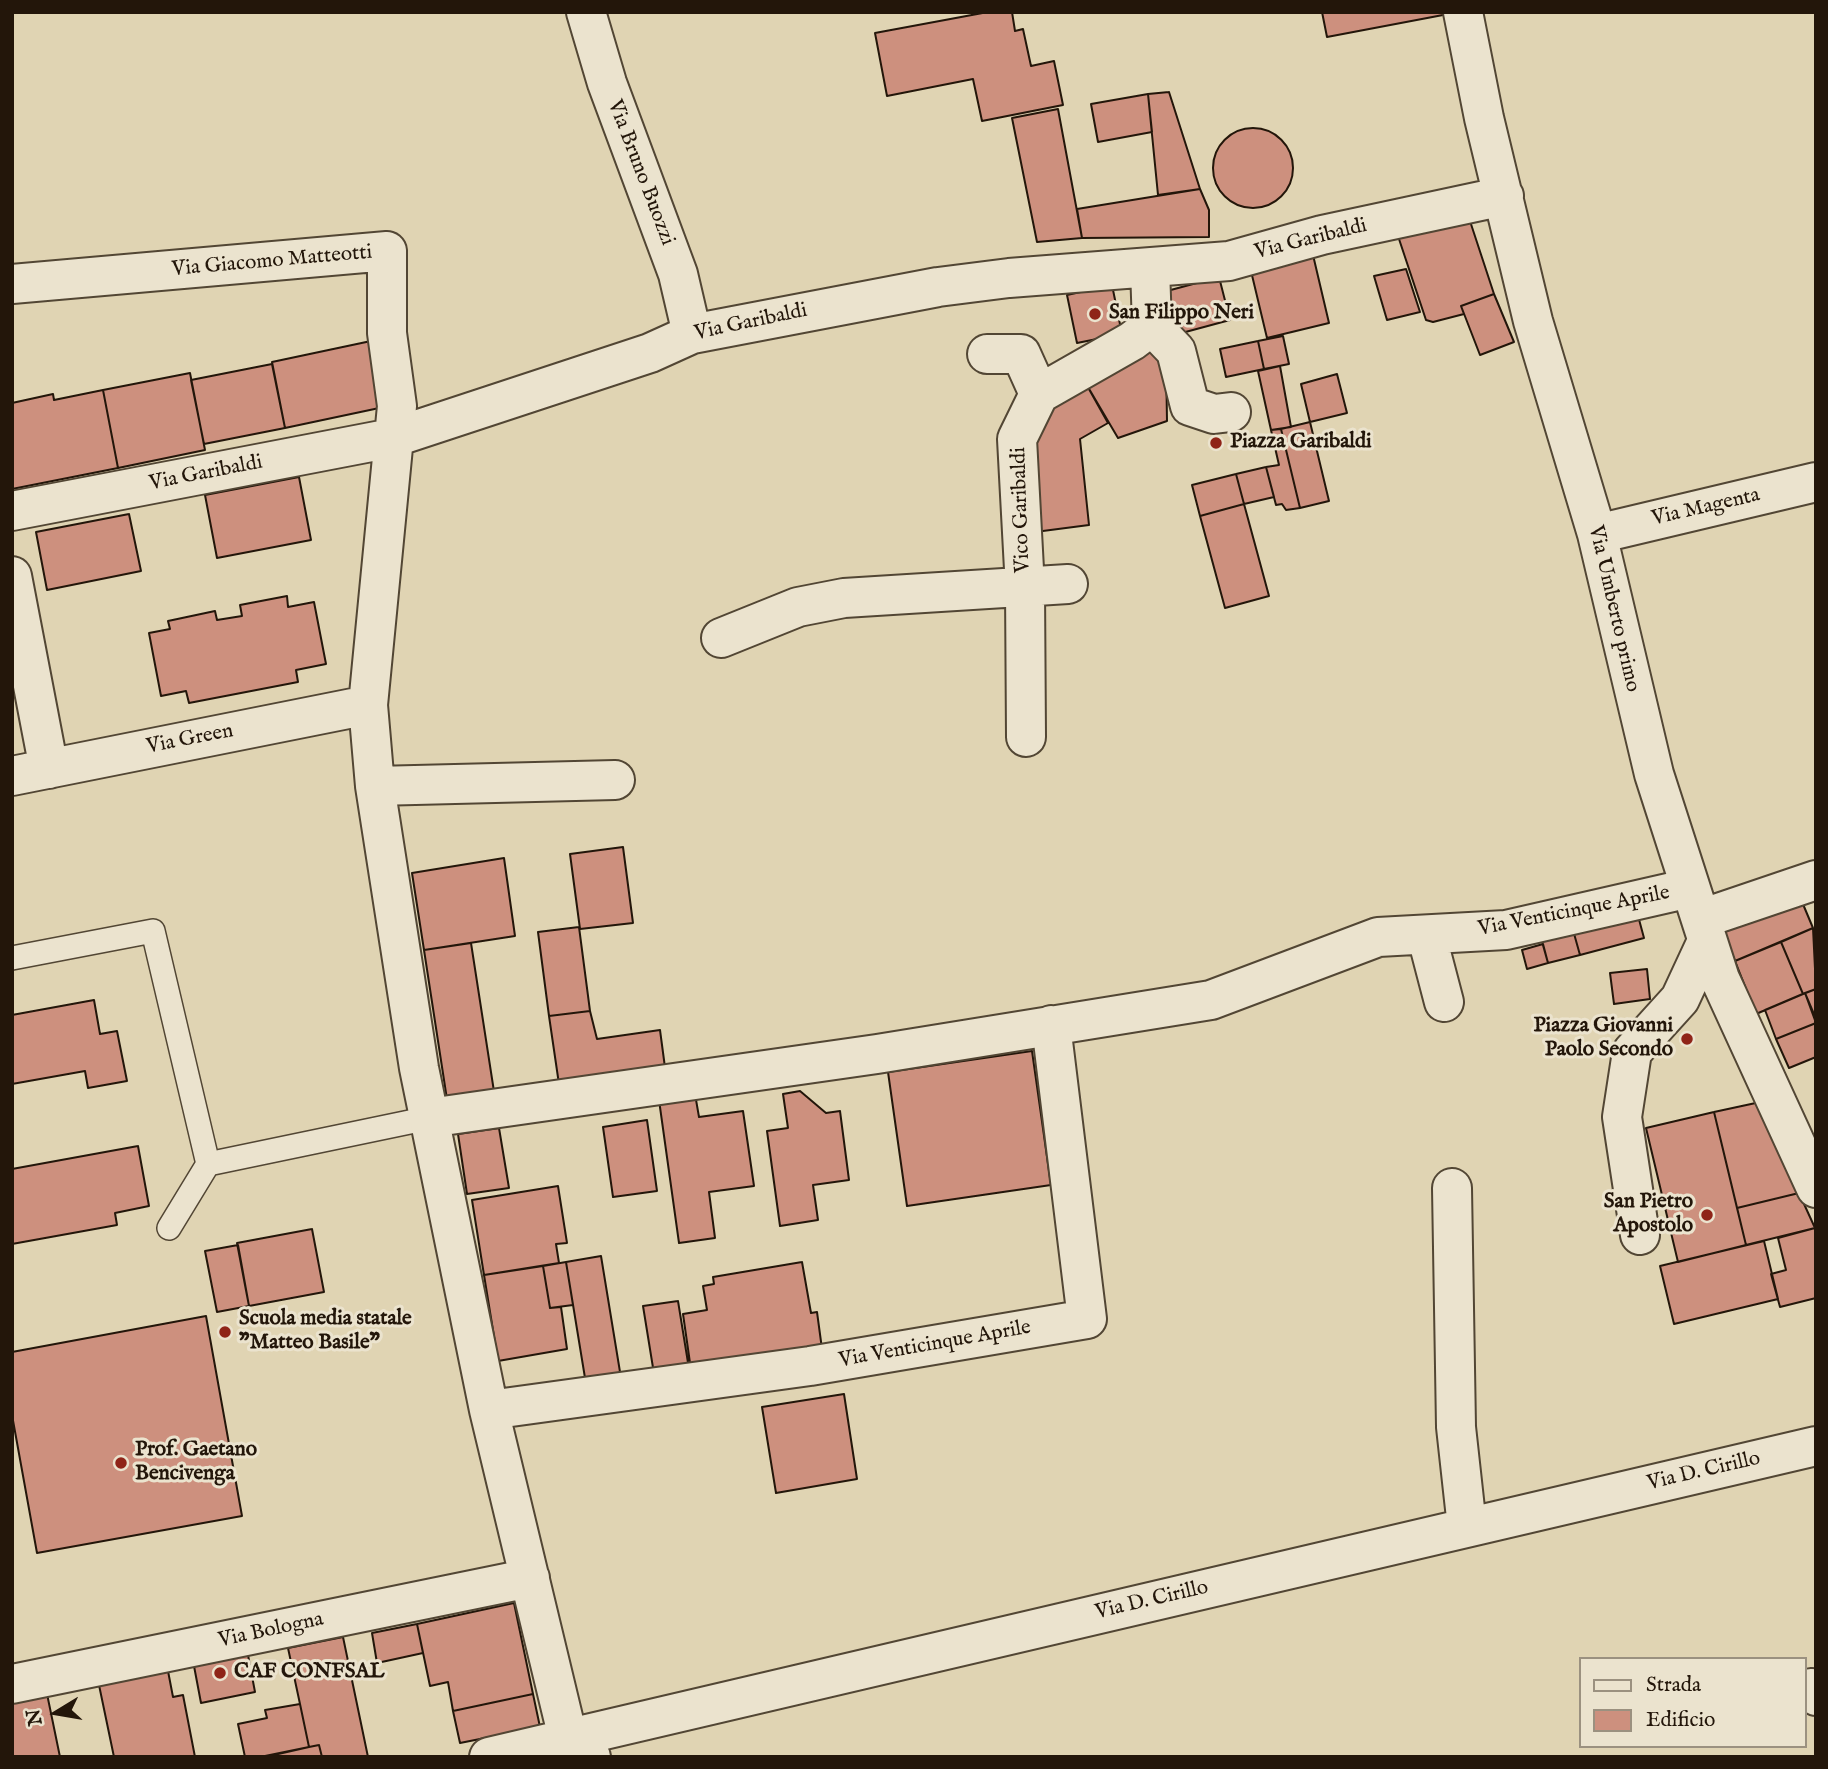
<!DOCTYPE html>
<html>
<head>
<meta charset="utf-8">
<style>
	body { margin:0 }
	#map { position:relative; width:1828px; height:1769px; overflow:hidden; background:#e0d4b3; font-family:"IM FELL English",serif }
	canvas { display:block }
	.frame { position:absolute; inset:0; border:14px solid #23160a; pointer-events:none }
	.legend { position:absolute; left:1579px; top:1657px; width:228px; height:91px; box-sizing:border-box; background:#ebe3ce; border:2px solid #9b9180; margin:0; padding:9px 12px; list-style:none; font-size:21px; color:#23160a }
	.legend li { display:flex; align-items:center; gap:14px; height:35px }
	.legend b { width:35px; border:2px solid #9b9180 }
	.north { position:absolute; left:21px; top:1678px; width:70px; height:70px; -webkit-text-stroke:5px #ebe3ce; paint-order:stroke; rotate:259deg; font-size:19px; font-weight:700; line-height:28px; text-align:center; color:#23160a }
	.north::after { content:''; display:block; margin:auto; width:24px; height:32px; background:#23160a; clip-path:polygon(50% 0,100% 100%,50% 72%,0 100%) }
</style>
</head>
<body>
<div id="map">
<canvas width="1828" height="1769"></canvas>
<div class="frame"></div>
<ul class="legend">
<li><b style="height:9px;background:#ebe3ce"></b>Strada</li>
<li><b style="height:19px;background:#cd907e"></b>Edificio</li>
</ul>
<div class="north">N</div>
</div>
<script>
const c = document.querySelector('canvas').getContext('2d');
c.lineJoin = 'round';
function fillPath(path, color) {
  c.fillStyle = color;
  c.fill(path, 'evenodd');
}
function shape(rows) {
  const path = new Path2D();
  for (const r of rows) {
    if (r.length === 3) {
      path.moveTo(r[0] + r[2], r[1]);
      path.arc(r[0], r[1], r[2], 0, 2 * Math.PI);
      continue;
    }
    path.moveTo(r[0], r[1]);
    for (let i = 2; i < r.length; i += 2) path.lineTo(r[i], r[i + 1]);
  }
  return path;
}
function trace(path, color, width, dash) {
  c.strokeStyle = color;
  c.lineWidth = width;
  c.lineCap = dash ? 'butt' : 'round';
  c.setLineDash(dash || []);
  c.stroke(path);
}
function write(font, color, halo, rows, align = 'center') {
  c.font = font + ' "IM FELL English",serif';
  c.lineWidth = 6;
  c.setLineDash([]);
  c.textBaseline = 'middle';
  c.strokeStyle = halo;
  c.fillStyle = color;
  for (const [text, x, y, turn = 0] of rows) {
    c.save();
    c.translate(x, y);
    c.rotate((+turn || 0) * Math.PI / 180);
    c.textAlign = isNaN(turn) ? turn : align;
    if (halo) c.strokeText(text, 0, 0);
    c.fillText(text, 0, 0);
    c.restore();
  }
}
const building = shape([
	[988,12,1012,12,1015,31,1023,29,1031,66,1054,61,1063,105,982,121,973,79,887,96,875,33,988,12],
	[1322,12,1443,12,1443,15,1327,37,1322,12],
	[1169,92,1200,189,1158,195,1148,94,1169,92],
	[1148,94,1152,132,1098,142,1091,104,1148,94],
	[1058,109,1082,238,1037,242,1012,118,1058,109],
	[1253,168,40],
	[1200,189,1209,210,1209,237,1082,238,1077,209,1200,189],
	[1469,218,1494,294,1461,306,1464,314,1433,322,1426,320,1397,233,1469,218],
	[1313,255,1329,323,1267,338,1251,271,1313,255],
	[1406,269,1420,312,1387,320,1374,276,1406,269],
	[1219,277,1230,320,1178,334,1167,291,1219,277],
	[1112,285,1122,334,1077,343,1067,295,1112,285],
	[1494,294,1514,342,1480,355,1461,306,1494,294],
	[1283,336,1289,364,1264,369,1258,341,1283,336],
	[371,341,384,407,285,428,272,362,371,341],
	[1258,341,1264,369,1226,377,1220,349,1258,341],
	[1141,347,1166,359,1167,421,1118,438,1085,382,1141,347],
	[272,364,285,428,204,444,191,380,272,364],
	[1280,366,1291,427,1271,430,1258,371,1280,366],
	[190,373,205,450,118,468,103,390,190,373],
	[1337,374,1347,413,1310,422,1301,384,1337,374],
	[1085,382,1108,423,1080,439,1089,525,1035,532,1033,431,1046,409,1085,382],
	[103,390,118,468,12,489,12,403,53,394,54,400,103,390],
	[1310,422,1329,501,1300,508,1281,429,1310,422],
	[1281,429,1300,508,1286,510,1282,504,1276,505,1266,467,1279,465,1271,430,1281,429],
	[1266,467,1274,497,1244,504,1236,474,1266,467],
	[1236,474,1244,504,1200,516,1192,485,1236,474],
	[299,477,311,540,217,558,205,495,299,477],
	[1244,504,1269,596,1225,608,1200,516,1244,504],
	[129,514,141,571,47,590,36,532,129,514],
	[287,596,288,607,314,602,326,664,296,670,298,682,189,703,186,691,161,696,149,633,170,629,168,621,215,611,217,620,242,616,240,605,287,596],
	[623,847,633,923,580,929,570,854,623,847],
	[504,858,515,936,424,950,412,873,504,858],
	[1800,897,1813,928,1735,961,1722,930,1800,897],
	[1637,912,1644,938,1580,955,1573,930,1637,912],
	[579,927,590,1011,549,1016,538,932,579,927],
	[1813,928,1816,989,1803,994,1781,942,1813,928],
	[1573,930,1580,955,1548,963,1541,938,1573,930],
	[1781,942,1803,994,1756,1014,1735,961,1781,942],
	[471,943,495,1098,448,1106,424,950,471,943],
	[1543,944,1548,963,1527,969,1522,950,1543,944],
	[1647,969,1650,999,1614,1004,1610,973,1647,969],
	[1816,989,1816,1019,1805,993,1816,989],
	[1805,993,1816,1023,1776,1039,1765,1010,1805,993],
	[94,1000,100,1034,117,1031,127,1081,88,1088,85,1071,12,1084,12,1015,94,1000],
	[590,1011,597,1039,660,1030,666,1075,560,1091,549,1016,590,1011],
	[1816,1023,1816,1057,1789,1068,1776,1039,1816,1023],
	[1032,1051,1051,1185,907,1206,888,1072,1032,1051],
	[800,1091,826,1113,840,1111,849,1180,813,1185,818,1220,780,1226,767,1131,788,1128,783,1094,800,1091],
	[695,1094,699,1117,743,1111,754,1186,709,1192,715,1238,679,1243,659,1100,695,1094],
	[1765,1101,1799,1193,1737,1208,1714,1112,1765,1101],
	[1714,1112,1746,1245,1678,1262,1646,1128,1714,1112],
	[647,1120,657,1191,613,1197,603,1127,647,1120],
	[499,1128,509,1188,467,1194,458,1134,499,1128],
	[138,1146,149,1206,115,1213,117,1225,12,1244,12,1169,138,1146],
	[558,1186,567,1243,556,1244,559,1263,484,1275,472,1200,558,1186],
	[1799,1193,1815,1228,1746,1245,1737,1208,1799,1193],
	[1815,1228,1816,1298,1780,1307,1771,1274,1786,1270,1778,1238,1815,1228],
	[312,1229,324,1292,249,1306,237,1243,312,1229],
	[1764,1241,1778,1299,1674,1324,1660,1266,1764,1241],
	[238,1245,249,1306,217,1312,205,1251,238,1245],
	[601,1256,621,1378,586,1384,566,1262,601,1256],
	[566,1262,573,1305,550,1308,543,1266,566,1262],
	[802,1262,811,1313,817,1312,822,1349,691,1370,683,1314,707,1310,703,1286,714,1284,713,1277,802,1262],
	[543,1266,550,1308,561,1307,567,1349,498,1361,484,1275,543,1266],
	[678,1301,690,1375,655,1380,643,1306,678,1301],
	[206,1316,242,1516,37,1553,12,1415,12,1352,206,1316],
	[844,1394,857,1479,776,1493,762,1407,844,1394],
	[514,1603,533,1694,453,1711,448,1682,430,1686,417,1624,514,1603],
	[417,1624,423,1653,377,1663,372,1633,417,1624],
	[343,1637,368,1757,322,1757,319,1745,309,1747,300,1704,288,1648,343,1637],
	[248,1655,255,1692,201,1703,194,1666,248,1655],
	[168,1671,173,1697,183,1695,195,1757,114,1757,99,1685,168,1671],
	[46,1689,60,1757,12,1757,12,1695,46,1689],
	[533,1694,540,1727,460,1743,453,1711,533,1694],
	[300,1704,309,1747,265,1757,245,1757,238,1724,267,1718,265,1710,300,1704],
	[319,1745,322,1757,265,1756,309,1747,319,1745]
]);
fillPath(building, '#cd907e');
trace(building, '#23160a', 2);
const service = shape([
	[12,958,153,931,208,1164,169,1228],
	[208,1164,429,1118]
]);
const minor = shape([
	[586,12,607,83,678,274,692,334],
	[1463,12,1484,118,1533,321,1597,534,1654,774,1720,979,1816,1188],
	[12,284,387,251,387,333,397,406,368,705,375,786,419,1068,489,1410,568,1738,591,1757],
	[1152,326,1176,351,1190,406,1214,414,1231,412],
	[987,354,1021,354,1039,394],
	[12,511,392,438,650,353,692,334,938,287,1009,278,1229,261,1322,235,1504,196],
	[1597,534,1816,482],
	[12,576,49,769],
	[721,638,798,607,844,598,1068,584],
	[1026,737,1025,588,1017,439,1039,394,1132,341,1152,326,1150,268],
	[12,776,368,705],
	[375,786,615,780],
	[1701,919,1816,880],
	[1427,937,1444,1002],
	[429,1118,877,1054,1211,1000,1378,937,1506,930,1690,888],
	[1452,1188,1456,1427,1467,1527],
	[1640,1235,1622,1117,1632,1052,1680,999,1707,941],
	[489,1410,810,1366,1087,1319,1051,1025],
	[12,1684,530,1578],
	[1812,1688,1816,1696],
	[489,1757,1816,1446]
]);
trace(service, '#524634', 26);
trace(minor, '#524634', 42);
trace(service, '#ebe3ce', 23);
trace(minor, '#ebe3ce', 38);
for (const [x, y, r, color] of [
	[1095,314,7,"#8f2418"],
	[1216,443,7,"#8f2418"],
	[1687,1039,7,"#8f2418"],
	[1707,1215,7,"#8f2418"],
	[225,1332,7,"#8f2418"],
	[121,1463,7,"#8f2418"],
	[220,1673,7,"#8f2418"]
]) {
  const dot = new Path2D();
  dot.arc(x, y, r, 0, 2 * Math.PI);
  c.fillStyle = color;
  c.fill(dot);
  trace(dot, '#ebe3ce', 2.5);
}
write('21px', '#23160a', '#ebe3ce', [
	["Via Bruno Buozzi",640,173,69],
	["Via Garibaldi",1311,240,-14],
	["Via Giacomo Matteotti",272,262,-5],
	["Via Garibaldi",751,323,-12],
	["Via Garibaldi",206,474,-11],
	["Via Magenta",1706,508,-13],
	["Vico Garibaldi",1022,510,-92],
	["Via Umberto primo",1613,609,77],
	["Via Green",190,740,-11],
	["Via Venticinque Aprile",1574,912,-11],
	["Via Venticinque Aprile",935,1345,-10],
	["Via D. Cirillo",1704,1472,-13],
	["Via D. Cirillo",1152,1601,-13],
	["Via Bologna",271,1631,-12]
]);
write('bold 21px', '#23160a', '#ebe3ce', [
	["San Filippo Neri",1109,314],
	["Piazza Garibaldi",1230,443],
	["Piazza Giovanni",1673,1027,"right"],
	["Paolo Secondo",1673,1051,"right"],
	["San Pietro",1693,1203,"right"],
	["Apostolo",1693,1227,"right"],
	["Scuola media statale",239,1320],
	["\"Matteo Basile\"",239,1344],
	["Prof. Gaetano",135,1451],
	["Bencivenga",135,1475],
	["CAF CONFSAL",234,1673]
], 'left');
</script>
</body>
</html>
